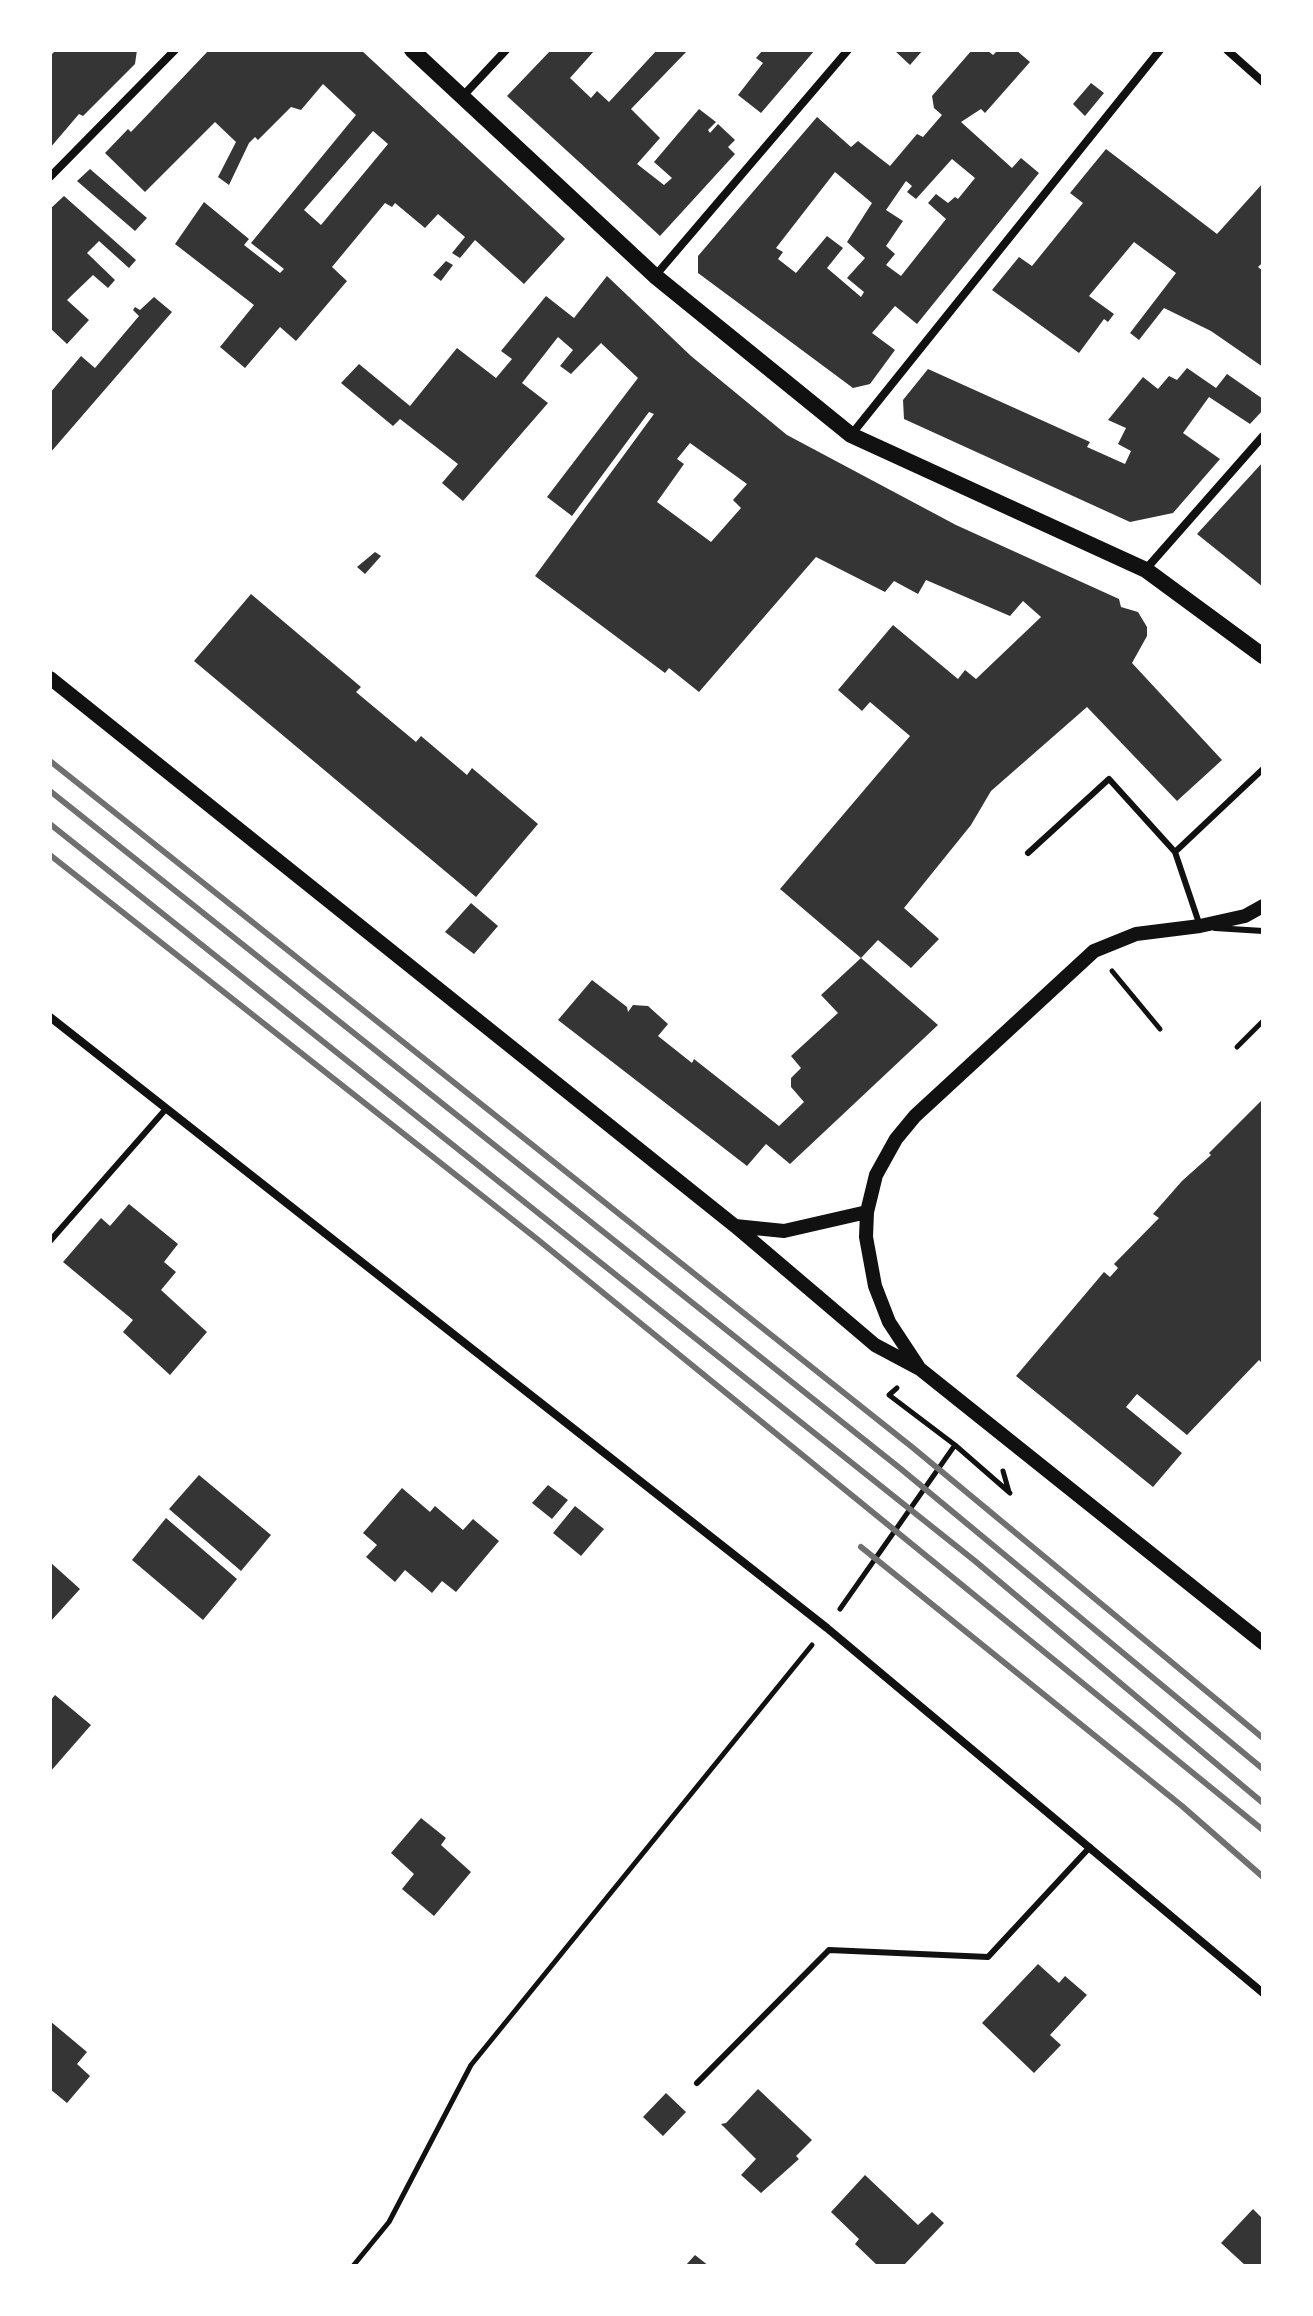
<!DOCTYPE html>
<html>
<head>
<meta charset="utf-8">
<style>
	body { margin:0 }
	#map { position:relative; width:1313px; height:2316px; overflow:hidden; background:#fff; font-family:"Source Sans 3",sans-serif }
	canvas { display:block }
	.frame { position:absolute; inset:0; border:52px solid #fff; pointer-events:none }
</style>
</head>
<body>
<div id="map">
<canvas width="1313" height="2316"></canvas>
<div class="frame"></div>
</div>
<script>
const c = document.querySelector('canvas').getContext('2d');
c.lineJoin = 'round';
function fillPath(path, color) {
  c.fillStyle = color;
  c.fill(path, 'evenodd');
}
function shape(rows) {
  const path = new Path2D();
  for (const r of rows) {
    path.moveTo(r[0], r[1]);
    for (let i = 2; i < r.length; i += 2) path.lineTo(r[i], r[i + 1]);
  }
  return path;
}
function trace(path, color, width, dash) {
  c.strokeStyle = color;
  c.lineWidth = width;
  c.lineCap = dash ? 'butt' : 'round';
  c.setLineDash(dash || []);
  c.stroke(path);
}
fillPath(shape([
	[56,50,137,50,135,64,83,116,79,114,50,148,50,56],
	[209,50,361,50,565,239,524,284,475,240,460,258,452,253,465,237,438,214,425,228,395,203,392,207,385,203,332,267,347,281,296,341,280,327,245,368,220,347,254,305,175,244,204,202,249,239,244,245,280,273,284,269,251,243,356,115,323,84,301,110,291,107,258,140,255,137,249,143,229,185,218,177,236,142,215,122,145,192,105,153,128,129,131,132],
	[373,131,388,144,321,225,304,210],
	[551,50,595,50,570,78,591,98,597,91,609,102,657,50,688,50,631,109,660,138,637,164,664,185,672,178,654,162,699,109,716,122,708,130,710,133,718,124,735,140,728,147,735,154,660,236,507,96],
	[763,50,815,50,761,113,738,95,763,63,756,58],
	[894,50,923,50,910,65],
	[972,50,987,50,993,55,998,50,1016,50,1030,62,985,113,981,109,961,122,1012,168,1021,158,1039,173,917,324,895,306,872,333,895,350,870,384,853,388,698,273,698,256,817,117,851,147,858,141,890,166,917,134,923,137,942,115,934,108,932,96],
	[952,159,975,178,958,199,955,197,948,203,936,194,928,203,946,219,901,276,886,265,895,254,886,246,903,221,886,210,906,181,912,186,907,192,916,199],
	[835,172,872,203,847,242,865,258,847,278,864,292,861,297,827,268,843,248,827,236,796,273,778,259,783,252,776,248],
	[1091,83,1104,93,1085,116,1073,104],
	[1106,149,1217,234,1263,183,1263,262,1258,267,1263,271,1263,367,1211,331,1164,308,1139,340,1130,333,1176,273,1134,242,1089,296,1114,314,1108,322,1104,319,1079,353,992,290,1019,257,1032,266,1083,203,1070,193],
	[90,169,147,218,135,231,77,181],
	[64,196,136,260,129,268,99,241,87,253,115,280,108,288,93,275,67,300,89,320,67,344,50,328,50,209],
	[446,261,453,265,441,281,433,275],
	[607,276,691,356,787,435,956,525,1119,599,1121,607,1138,612,1147,627,1147,636,1132,663,1222,760,1177,801,1087,707,991,791,971,825,904,908,939,939,911,968,878,940,861,958,780,889,910,736,870,702,862,711,838,690,893,625,958,679,965,670,976,679,1041,617,1023,601,1010,616,926,580,918,594,894,581,885,592,816,557,699,692,669,668,665,673,535,576,654,414,649,412,572,516,547,497,638,378,601,343,571,374,560,366,573,350,558,337,522,383,548,403,463,501,442,483,458,464,400,419,393,426,341,383,359,364,410,406,457,348,496,378,512,359,501,351,546,296,574,318],
	[690,443,747,484,733,500,741,508,711,542,657,502,684,464,677,459],
	[154,297,172,312,50,453,50,393,81,356,95,368,139,316,133,310,135,307,140,310],
	[1187,368,1216,388,1227,374,1263,399,1263,410,1250,424,1209,397,1183,433,1220,459,1173,513,1130,522,904,419,903,400,928,369,1090,442,1087,447,1125,464,1131,451,1118,444,1126,428,1108,420,1143,377,1158,389,1169,376,1177,380],
	[1263,462,1263,587,1197,534],
	[375,552,381,556,365,574,357,567],
	[251,594,361,687,356,692,416,742,421,736,467,775,472,768,538,824,476,897,194,661],
	[471,903,498,926,474,954,445,932],
	[861,958,938,1025,790,1164,766,1144,747,1166,558,1020,592,980,627,1007,628,1012,633,1005,648,1006,668,1024,658,1036,692,1063,694,1059,779,1126,804,1102,791,1087,791,1078,801,1068,791,1056,838,1013,821,995],
	[1263,1099,1263,1364,1259,1360,1187,1435,1137,1394,1126,1407,1182,1453,1153,1487,1016,1376,1104,1272,1110,1277,1118,1268,1114,1264,1159,1218,1153,1214,1182,1181,1211,1155,1209,1153],
	[129,1204,178,1244,164,1262,176,1272,161,1290,207,1332,170,1375,123,1332,133,1320,63,1262,101,1218,110,1226],
	[199,1475,271,1535,241,1571,169,1509],
	[548,1485,568,1500,552,1519,532,1503],
	[402,1488,430,1512,435,1506,463,1530,473,1519,499,1541,456,1592,442,1581,432,1593,405,1570,395,1582,366,1557,377,1545,363,1533],
	[575,1506,604,1529,581,1556,553,1533],
	[166,1518,237,1579,203,1620,132,1560],
	[50,1562,80,1589,50,1622],
	[55,1695,91,1725,50,1772,50,1701],
	[421,1818,446,1838,441,1845,471,1872,434,1916,402,1889,414,1874,391,1853],
	[1038,1964,1059,1983,1065,1976,1087,1995,1050,2035,1061,2045,1034,2073,982,2023],
	[50,2021,87,2052,77,2064,90,2076,67,2103,50,2089],
	[758,2089,812,2140,796,2156,799,2159,761,2193,741,2175,756,2159,721,2124,726,2123],
	[666,2093,686,2112,663,2136,643,2117],
	[865,2175,918,2225,932,2212,944,2223,903,2266,878,2266,855,2244,859,2239,831,2212],
	[1253,2209,1263,2219,1263,2266,1246,2266,1221,2243],
	[695,2255,709,2266,685,2266]
]), '#353535');
trace(shape([
	[1112,971,1160,1029],
	[1237,1047,1263,1021],
	[897,1388,889,1395,955,1445,1010,1493],
	[1003,1471,1009,1492],
	[840,1609,955,1445],
	[353,2266,389,2222,471,2065,812,1645]
]), '#111', 5);
trace(shape([
	[1028,853,1109,779,1175,852],
	[1200,926,1175,852,1263,769],
	[1215,928,1263,931],
	[50,1241,165,1110],
	[697,2083,829,1950,988,1957,1090,1847]
]), '#111', 6);
trace(shape([
	[1227,50,1263,82],
	[462,97,506,50],
	[50,177,175,50],
	[655,276,848,50],
	[851,435,1160,50],
	[1146,569,1263,436],
	[50,1017,827,1628,1263,1993]
]), '#111', 8);
trace(shape([
	[50,678,735,1226,875,1345,920,1369,1263,1643],
	[735,1226,784,1231,867,1212],
	[918,1366,889,1322,875,1286,866,1237,867,1212,876,1175,896,1139,915,1116,1094,951,1136,934,1200,926,1245,916,1263,906]
]), '#111', 14);
trace(shape([
	[412,50,655,276,851,435,1146,570,1263,656]
]), '#111', 16);
trace(shape([
	[50,761,912,1447,1263,1738],
	[50,791,901,1469,1263,1769],
	[50,824,975,1561,1263,1803],
	[50,855,537,1239,1263,1830],
	[861,1547,1182,1806,1263,1877]
]), '#707070', 6);
</script>
</body>
</html>
